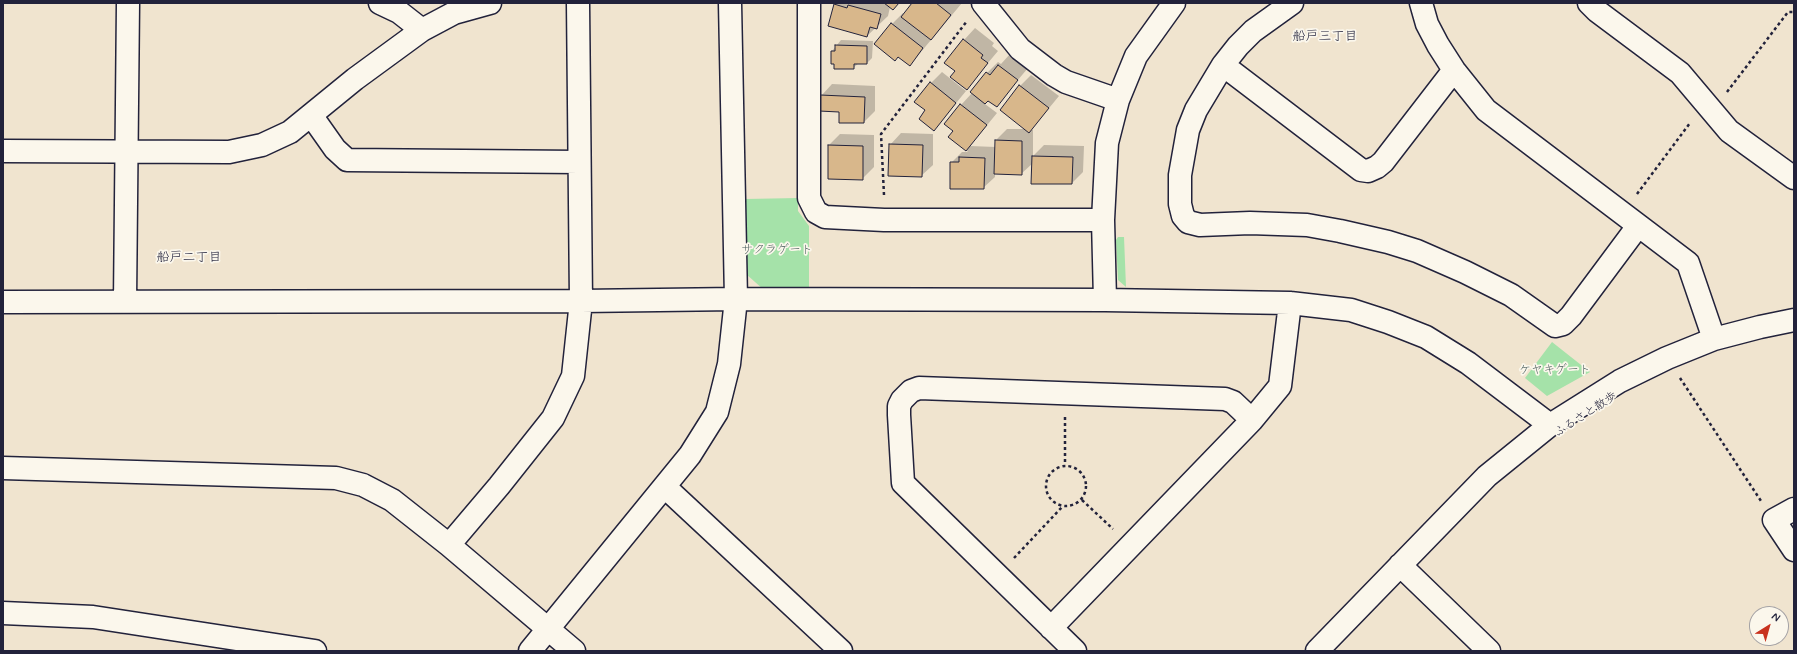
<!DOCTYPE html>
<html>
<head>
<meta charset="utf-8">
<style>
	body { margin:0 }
	#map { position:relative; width:1797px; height:654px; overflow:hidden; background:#f0e4cf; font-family:Mynerve,sans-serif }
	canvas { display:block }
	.frame { position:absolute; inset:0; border:4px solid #22223b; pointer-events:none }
	.north { position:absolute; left:1749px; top:606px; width:40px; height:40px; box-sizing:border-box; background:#fbf7ec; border:1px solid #a4a2a5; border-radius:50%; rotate:37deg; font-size:11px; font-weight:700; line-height:16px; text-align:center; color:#22223b }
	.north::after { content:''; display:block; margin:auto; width:14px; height:18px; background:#c8321e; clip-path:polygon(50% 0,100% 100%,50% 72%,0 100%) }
</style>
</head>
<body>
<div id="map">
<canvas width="1797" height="654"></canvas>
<div class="frame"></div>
<div class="north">N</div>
</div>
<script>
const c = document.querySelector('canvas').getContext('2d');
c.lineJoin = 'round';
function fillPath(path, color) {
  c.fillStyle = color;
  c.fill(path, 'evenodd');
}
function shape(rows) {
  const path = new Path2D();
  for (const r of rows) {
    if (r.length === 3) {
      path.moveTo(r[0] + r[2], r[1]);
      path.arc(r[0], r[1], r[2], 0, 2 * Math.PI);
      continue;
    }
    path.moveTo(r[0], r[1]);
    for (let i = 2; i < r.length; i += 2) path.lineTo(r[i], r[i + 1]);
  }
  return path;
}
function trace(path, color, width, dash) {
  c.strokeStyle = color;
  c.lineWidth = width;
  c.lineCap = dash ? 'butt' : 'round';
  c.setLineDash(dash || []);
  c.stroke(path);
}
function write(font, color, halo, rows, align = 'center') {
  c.font = font + ' Mynerve,"Klee One",sans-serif';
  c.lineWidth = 3.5;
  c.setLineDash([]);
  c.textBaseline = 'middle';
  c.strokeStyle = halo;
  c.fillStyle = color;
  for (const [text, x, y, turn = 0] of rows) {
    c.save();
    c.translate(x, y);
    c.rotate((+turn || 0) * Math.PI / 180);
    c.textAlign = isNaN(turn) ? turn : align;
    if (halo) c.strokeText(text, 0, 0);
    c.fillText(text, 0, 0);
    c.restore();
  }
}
fillPath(shape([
	[798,198,798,211,809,226,809,291,764,290,746,274,745,199],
	[1118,237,1124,237,1126,287,1118,280,1116,240],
	[1552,342,1590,372,1547,396,1525,378]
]), '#a5e2a9');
fillPath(shape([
	[836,3,899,3,890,7,888,16,867,36,835,5],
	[913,3,962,3,910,65,892,24,903,13,904,14],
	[975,28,994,43,992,46,998,51,967,88,956,71,964,40],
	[841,40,873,41,872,58,867,63,859,63,853,68,832,51],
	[1010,54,1028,68,996,106,989,100,985,104,997,113,970,146,996,147,996,140,1007,129,1027,129,1020,86,1031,75,1059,96,1031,130,1033,130,1033,156,1044,145,1084,146,1083,172,1072,183,1033,163,1021,174,995,173,995,177,983,188,951,163,962,152,968,152,950,137,955,131,961,105,972,93,987,73,998,62,1001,64],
	[942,72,966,91,934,130,931,83],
	[832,84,875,86,875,111,864,122,821,96],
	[901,133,933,134,933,165,921,176,890,145],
	[840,134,874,135,874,167,862,179,829,145]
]), '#0003');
const building = shape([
	[884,3,899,3,893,10,884,3],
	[912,3,936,3,951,15,931,40,901,17,912,3],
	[834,4,847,8,848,5,881,14,877,29,870,27,867,37,828,26,834,4],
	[891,23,923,48,910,66,898,57,895,61,874,44,891,23],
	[963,39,983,55,981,58,988,63,967,90,950,77,955,71,944,63,963,39],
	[835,45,867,46,867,64,854,64,854,69,834,69,834,64,831,64,831,51,835,51,835,45],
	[998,65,1018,80,997,107,988,101,985,104,970,92,986,72,990,75,998,65],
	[930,82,956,103,934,131,919,119,925,110,914,102,930,82],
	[1019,85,1049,108,1029,133,1000,110,1019,85],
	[820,95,865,97,864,123,839,123,839,112,819,111,820,95],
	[960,104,987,125,966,151,948,137,953,131,944,124,960,104],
	[995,140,1022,141,1022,175,994,174,995,140],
	[889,144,923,145,922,177,888,176,889,144],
	[828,145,863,146,863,180,828,179,828,145],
	[1032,156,1073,157,1072,184,1031,184,1032,156],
	[959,157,985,158,984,189,950,189,950,162,959,162,959,157]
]);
fillPath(building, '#d8b78b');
trace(building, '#22223b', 1);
const minor = shape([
	[380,3,399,12,422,30],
	[809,3,809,198,816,212,825,217,884,220,1103,220],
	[983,3,1020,49,1054,75,1066,82,1118,100],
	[1292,3,1253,31,1238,46,1223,65,1196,110,1188,130,1180,175,1180,204,1183,216,1188,222,1200,225,1250,223,1307,225,1340,231,1388,242,1417,251,1465,272,1511,295,1555,326,1563,324,1571,316,1638,226],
	[1421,3,1427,24,1438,45,1454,70,1486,110,1688,263,1714,339],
	[1589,3,1597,11,1680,73,1729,131,1794,178],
	[1223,65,1361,170,1368,171,1377,167,1383,162,1454,70],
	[311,115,335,149,347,160,579,162],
	[3,151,229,152,262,145,290,132,355,79,422,30,454,13,490,3],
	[1105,300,1103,220,1107,143,1118,100,1136,56,1174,3],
	[3,302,581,301,736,299,1105,300,1290,303,1351,310,1388,322,1426,337,1468,363,1550,425],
	[125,302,128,3],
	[3,468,336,478,363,485,392,500,449,545,574,651],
	[665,487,841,651],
	[1794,509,1774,520,1794,550],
	[449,545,499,486,553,418,573,376,581,301,578,3],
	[1400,565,1489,651],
	[3,613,93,617,315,651],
	[1051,628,1252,420,1280,386,1290,303],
	[530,651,690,455,717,412,729,364,736,299,730,3],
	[1075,651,903,483,899,415,899,406,902,400,911,391,919,388,1225,399,1233,402,1252,420],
	[1317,651,1487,476,1550,425,1620,381,1667,358,1714,339,1760,327,1794,320]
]);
trace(minor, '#22223b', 25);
trace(shape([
	[1727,92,1788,12,1794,12],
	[1637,194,1690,123],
	[884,195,881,134,967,21],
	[1680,378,1761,501],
	[1065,417,1065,465],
	[1066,486,20],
	[1082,500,1113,529],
	[1014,558,1063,506]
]), '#22223b', 2.5, [3, 3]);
trace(minor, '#fbf7ec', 22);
write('12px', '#495c5c', '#fbf7ec', [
	["サクラゲート",777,250],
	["ケヤキゲート",1555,370]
]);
write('12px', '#22223b', '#fbf7ec', [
	["ふるさと散歩",1586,415,-33]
]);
write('13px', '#22223b', '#fbf7ec', [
	["船戸三丁目",1325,37],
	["船戸二丁目",189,258]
]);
</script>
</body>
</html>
